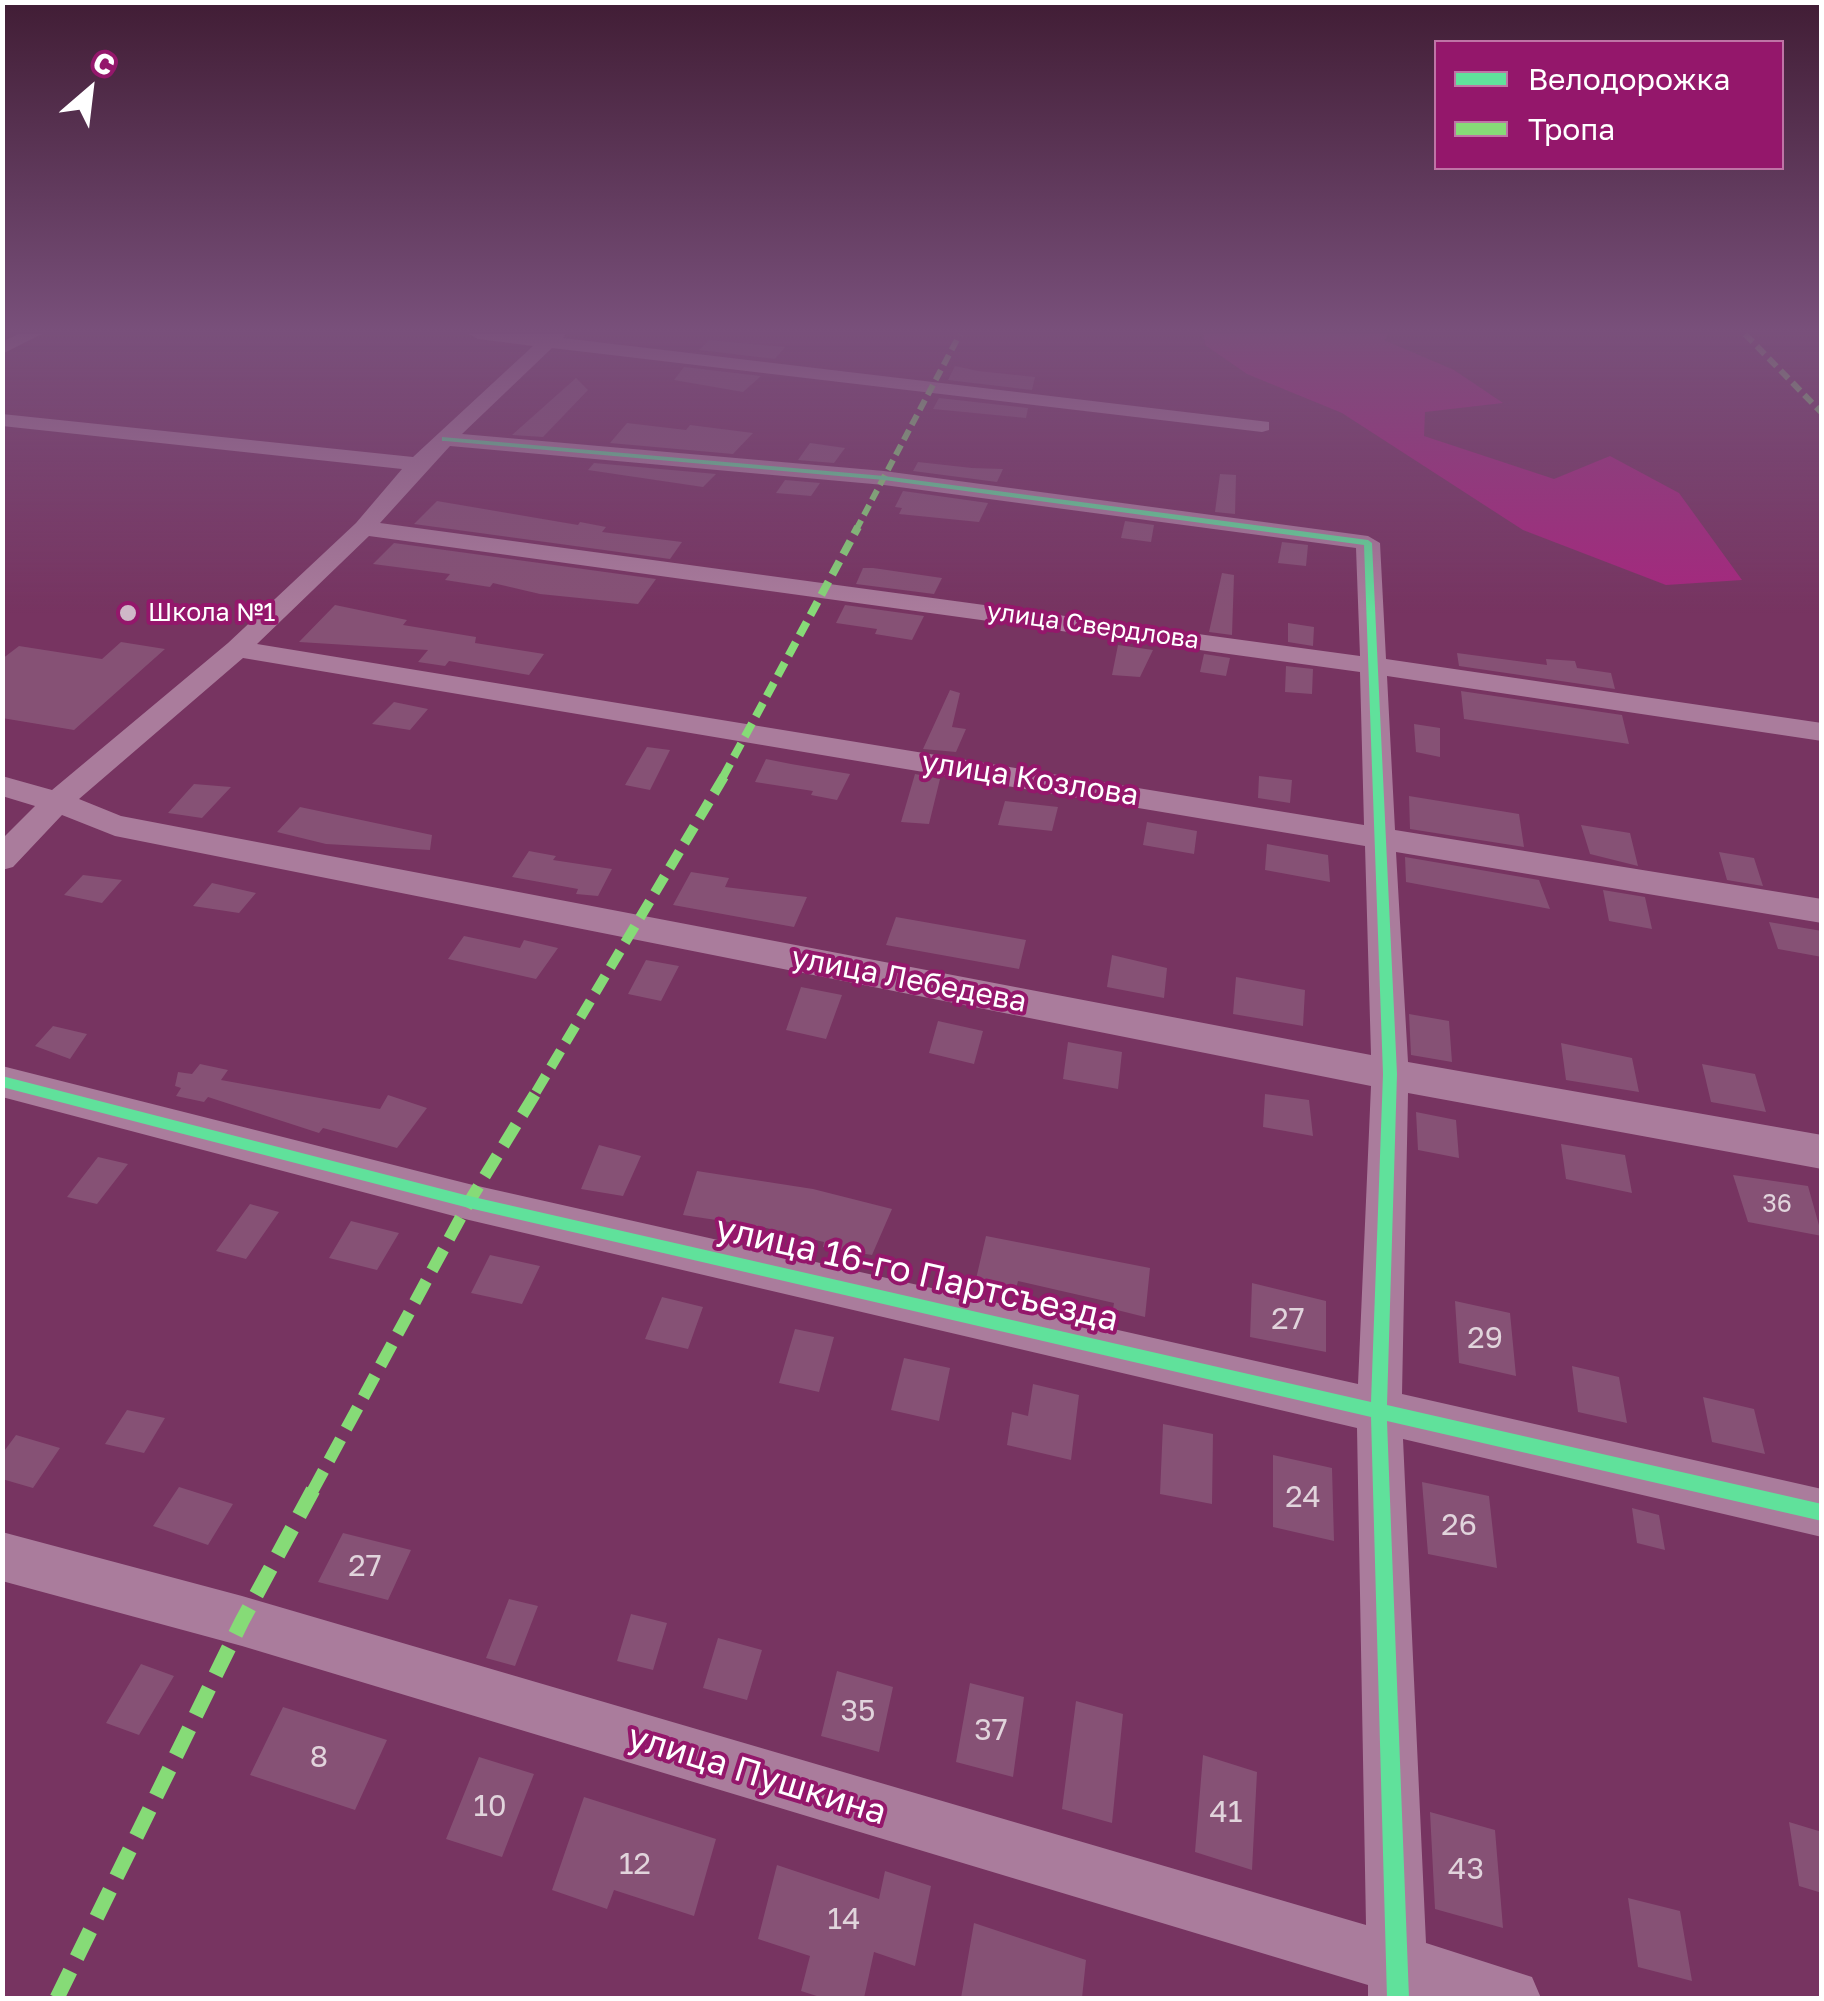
<!DOCTYPE html>
<html>
<head>
<meta charset="utf-8">
<style>
	body { margin:0 }
	#map { position:relative; width:1824px; height:2001px; overflow:hidden; background:#773461; font-family:"Golos Text",sans-serif }
	canvas { display:block }
	.frame { position:absolute; inset:0; border:5px solid #fff; pointer-events:none }
	.legend { position:absolute; left:1434px; top:40px; width:350px; height:130px; box-sizing:border-box; background:#94176b; border:2px solid #bf74a6; margin:0; padding:12px 18px; list-style:none; font-size:30px; color:#fff }
	.legend li { display:flex; align-items:center; gap:20px; height:50px }
	.legend b { width:50px; border:2px solid #bf74a6 }
	.north { position:absolute; left:40px; top:40px; width:100px; height:100px; -webkit-text-stroke:8px #94176b; paint-order:stroke; rotate:28deg; font-size:28px; font-weight:700; line-height:40px; text-align:center; color:#fff }
	.north::after { content:''; display:block; margin:auto; width:35px; height:45px; background:#fff; clip-path:polygon(50% 0,100% 100%,50% 72%,0 100%) }
</style>
</head>
<body>
<div id="map">
<canvas width="1824" height="2001"></canvas>
<div class="frame"></div>
<ul class="legend">
<li><b style="height:12px;background:#60e19b"></b>Велодорожка</li>
<li><b style="height:12px;background:#86db77"></b>Тропа</li>
</ul>
<div class="north">С</div>
</div>
<script>
const c = document.querySelector('canvas').getContext('2d');
c.lineJoin = 'round';
function fillPath(path, color) {
  c.fillStyle = color;
  c.fill(path, 'evenodd');
}
function shape(rows) {
  const path = new Path2D();
  for (const r of rows) {
    path.moveTo(r[0], r[1]);
    for (let i = 2; i < r.length; i += 2) path.lineTo(r[i], r[i + 1]);
  }
  return path;
}
function trace(path, color, width, dash) {
  c.strokeStyle = color;
  c.lineWidth = width;
  c.lineCap = dash ? 'butt' : 'round';
  c.setLineDash(dash || []);
  c.stroke(path);
}
function write(font, color, halo, rows, align = 'center') {
  c.font = font + ' "Golos Text",sans-serif';
  c.lineWidth = 8;
  c.setLineDash([]);
  c.textBaseline = 'middle';
  c.strokeStyle = halo;
  c.fillStyle = color;
  for (const [text, x, y, turn = 0] of rows) {
    c.save();
    c.translate(x, y);
    c.rotate((+turn || 0) * Math.PI / 180);
    c.textAlign = isNaN(turn) ? turn : align;
    if (halo) c.strokeText(text, 0, 0);
    c.fillText(text, 0, 0);
    c.restore();
  }
}
fillPath(shape([
	[1203,334,1389,334,1384,340,1454,370,1503,403,1425,412,1424,436,1554,479,1610,456,1679,493,1742,580,1666,585,1523,530,1342,413,1247,374,1205,345]
]), '#a7267e');
fillPath(shape([
	[709,340,785,347,775,359,699,350],
	[955,366,978,371,1035,377,1032,390,948,380],
	[684,367,761,376,743,392,674,380],
	[576,378,588,390,543,437,512,435],
	[939,398,1028,408,1026,418,933,409],
	[627,423,686,430,690,425,753,433,733,454,610,443],
	[810,443,845,448,834,463,798,460],
	[918,462,972,468,1003,469,997,482,913,471],
	[594,463,716,474,703,487,588,470],
	[1220,474,1236,475,1235,514,1215,512],
	[785,480,820,483,811,496,776,493],
	[903,491,988,503,979,522,899,514,902,508,895,507],
	[437,501,578,525,580,522,606,527,602,532,682,542,670,559,414,524],
	[1125,521,1154,525,1151,542,1121,538],
	[1282,542,1308,545,1306,566,1278,563],
	[394,543,656,579,638,604,540,594,493,583,490,587,445,580,450,574,373,564],
	[863,568,873,568,942,578,934,594,856,584],
	[1222,573,1234,575,1232,635,1209,632],
	[335,605,407,620,403,625,476,637,475,643,544,654,529,675,449,661,445,666,418,662,428,650,299,642],
	[845,605,924,616,912,640,875,634,877,629,836,623],
	[1288,623,1314,627,1313,646,1288,642],
	[121,642,165,649,74,730,2,718,2,659,19,646,102,659],
	[1118,645,1153,650,1140,677,1112,675],
	[1457,653,1547,665,1546,659,1575,661,1577,668,1611,673,1615,689,1459,666],
	[1204,654,1230,658,1226,676,1200,672],
	[1286,666,1313,669,1312,694,1285,692],
	[950,690,960,693,952,727,966,729,956,752,923,749],
	[1461,691,1622,715,1629,744,1464,719],
	[394,702,428,709,410,730,372,724],
	[1414,724,1440,728,1440,757,1416,752],
	[647,747,670,750,650,790,625,785],
	[766,759,791,764,850,774,837,800,811,795,813,791,755,782],
	[915,774,940,779,929,824,901,822],
	[1259,776,1292,780,1290,803,1258,798],
	[194,784,231,787,202,818,168,813],
	[1409,796,1519,814,1524,847,1410,829],
	[1005,801,1058,807,1052,831,998,825],
	[300,807,432,835,430,850,326,844,277,832],
	[1147,822,1197,831,1194,854,1143,845],
	[1581,825,1630,833,1638,866,1590,854],
	[1267,844,1328,855,1330,882,1265,870],
	[529,851,556,856,553,860,612,869,598,896,576,894,578,889,512,877],
	[1719,852,1754,858,1763,886,1727,880],
	[1405,857,1539,880,1550,909,1406,882],
	[691,872,729,878,725,887,807,897,794,927,673,905],
	[83,875,122,880,102,903,64,895],
	[212,883,256,893,239,913,193,906],
	[1603,890,1645,897,1652,929,1609,921],
	[896,917,1026,940,1019,969,886,945],
	[1769,922,1822,931,1822,957,1778,949],
	[464,936,520,948,524,940,558,948,536,979,448,959],
	[1112,955,1167,968,1164,998,1107,987],
	[646,960,679,966,661,1001,628,994],
	[1236,977,1305,990,1303,1026,1233,1014],
	[801,987,842,995,826,1039,786,1030],
	[1409,1014,1449,1021,1452,1062,1411,1055],
	[938,1021,983,1031,974,1064,929,1053],
	[53,1026,87,1034,70,1059,35,1046],
	[1068,1042,1122,1052,1118,1089,1063,1079],
	[1561,1043,1632,1058,1639,1092,1566,1080],
	[200,1064,228,1070,221,1080,380,1109,388,1095,427,1108,397,1148,323,1128,319,1133,208,1097,204,1102,176,1096,181,1088,175,1086,178,1072,192,1074],
	[1702,1064,1755,1074,1766,1112,1711,1102],
	[1265,1094,1309,1100,1313,1136,1263,1127],
	[1416,1112,1456,1120,1459,1158,1418,1150],
	[1561,1144,1625,1155,1632,1193,1566,1179],
	[599,1145,641,1156,623,1196,581,1189],
	[98,1157,128,1164,97,1204,67,1197],
	[697,1171,813,1189,892,1209,872,1255,823,1247,824,1242,762,1227,683,1215],
	[1733,1175,1808,1186,1822,1236,1748,1222],
	[250,1204,279,1212,246,1259,216,1251],
	[351,1221,399,1233,377,1270,329,1258],
	[986,1236,1150,1268,1145,1317,1113,1309,1114,1303,1018,1281,1016,1289,976,1279],
	[490,1255,540,1266,522,1304,471,1293],
	[1252,1283,1326,1301,1326,1352,1250,1337],
	[662,1297,703,1307,688,1349,645,1339],
	[1455,1301,1510,1313,1516,1376,1459,1363],
	[795,1329,834,1337,819,1392,779,1383],
	[904,1358,950,1368,939,1421,891,1410],
	[1572,1366,1619,1377,1627,1423,1578,1412],
	[1033,1384,1079,1395,1071,1460,1007,1445,1012,1412,1028,1416],
	[1703,1397,1754,1409,1765,1454,1712,1442],
	[127,1410,165,1418,144,1453,105,1444],
	[1163,1424,1213,1434,1212,1504,1160,1494],
	[16,1435,60,1448,33,1488,2,1479,2,1454],
	[1273,1455,1332,1468,1334,1541,1273,1527],
	[1422,1482,1489,1496,1497,1568,1428,1554],
	[179,1487,233,1504,208,1545,153,1526],
	[1632,1508,1659,1515,1665,1550,1637,1543],
	[343,1533,411,1550,388,1600,318,1582],
	[509,1599,538,1606,515,1666,486,1658],
	[631,1614,667,1623,653,1670,617,1661],
	[718,1638,762,1650,747,1700,703,1688],
	[141,1664,174,1676,139,1735,106,1723],
	[837,1671,893,1687,879,1752,821,1736],
	[970,1683,1024,1697,1013,1777,956,1762],
	[1076,1701,1123,1714,1112,1823,1062,1809],
	[283,1707,387,1740,355,1810,250,1775],
	[1203,1755,1257,1772,1252,1870,1195,1852],
	[479,1757,534,1774,502,1857,446,1839],
	[584,1797,716,1839,694,1916,614,1890,607,1909,552,1890],
	[1430,1812,1495,1830,1503,1928,1435,1909],
	[1789,1822,1822,1832,1822,1893,1799,1886],
	[777,1865,879,1899,885,1871,931,1886,915,1966,874,1952,864,1998,823,1998,801,1991,810,1956,758,1939],
	[1628,1898,1680,1911,1692,1981,1638,1967],
	[974,1923,1086,1960,1082,1998,961,1998]
]), '#865175');
fillPath(shape([
	[18,334,42,334,2,354,2,342,18,334],
	[469,334,566,334,563,338,1269,422,1269,430,1262,432,552,348,462,434,884,471,1368,536,1380,543,1386,659,1822,723,1822,741,1387,676,1395,830,1822,899,1822,923,1396,852,1408,1062,1822,1135,1822,1169,1408,1093,1402,1394,1822,1489,1822,1537,1403,1439,1426,1943,1532,1977,1541,1998,1368,1998,1368,1985,242,1646,2,1581,2,1532,242,1596,1366,1925,1357,1428,469,1220,2,1097,2,1066,469,1184,1358,1384,1371,1086,115,836,62,815,13,867,2,870,2,839,35,806,2,796,2,776,52,790,228,643,356,523,402,469,2,426,2,414,413,457,533,346,478,339,469,334],
	[450,446,884,485,1356,548,1360,656,380,523,450,446],
	[369,536,1360,672,1364,825,257,644,369,536],
	[243,658,1365,846,1371,1055,121,816,79,799,243,658]
]), '#aa7c9c');
trace(shape([
	[1745,334,1822,413],
	[856,530,960,334]
]), '#86db77', 6, [11, 6]);
trace(shape([
	[723,777,858,527]
]), '#86db77', 8, [15, 8]);
trace(shape([
	[536,1092,725,775]
]), '#86db77', 10, [19, 10]);
trace(shape([
	[312,1492,469,1202,538,1089]
]), '#86db77', 12, [24, 12]);
trace(shape([
	[57,1998,242,1621,313,1490]
]), '#86db77', 15, [30, 15]);
fillPath(shape([
	[442,437,884,476,1368,540,1372,543,1397,1074,1387,1405,1822,1504,1822,1521,1387,1421,1409,1998,1387,1998,1371,1417,469,1208,2,1087,2,1076,469,1196,1371,1402,1383,1074,1364,545,884,480,445,441,442,441,442,437]
]), '#60e19b');
const sky = c.createLinearGradient(0, 0, 0, 614);
sky.addColorStop(0, '#411d35');
sky.addColorStop(0.54, '#79507b');
sky.addColorStop(1, '#79507b00');
c.fillStyle = sky;
c.fillRect(0, 0, 1824, 614);
for (const [x, y, r, color] of [
	[128,613,10,"#cfb8c8"]
]) {
  const dot = new Path2D();
  dot.arc(x, y, r, 0, 2 * Math.PI);
  c.fillStyle = color;
  c.fill(dot);
  trace(dot, '#94176b', 4);
}
write('25px', '#fff', '#94176b', [
	["Школа №1",148,613]
], 'left');
write('25px', '#fff', '#94176b', [
	["улица Свердлова",1093,626,8]
]);
write('25px', '#e1d4dc', null, [
	["36",1777,1204]
]);
write('30px', '#fff', '#94176b', [
	["улица Козлова",1030,779,9],
	["улица Лебедева",909,980,11]
]);
write('30px', '#e1d4dc', null, [
	["27",1288,1319],
	["29",1485,1338],
	["24",1303,1497],
	["26",1459,1525],
	["27",365,1566],
	["35",858,1711],
	["37",991,1730],
	["8",319,1757],
	["10",490,1806],
	["41",1226,1812],
	["12",635,1864],
	["43",1466,1869],
	["14",844,1919]
]);
write('35px', '#fff', '#94176b', [
	["улица 16-го Партсъезда",917,1274,13],
	["улица Пушкина",757,1775,17]
]);
</script>
</body>
</html>
